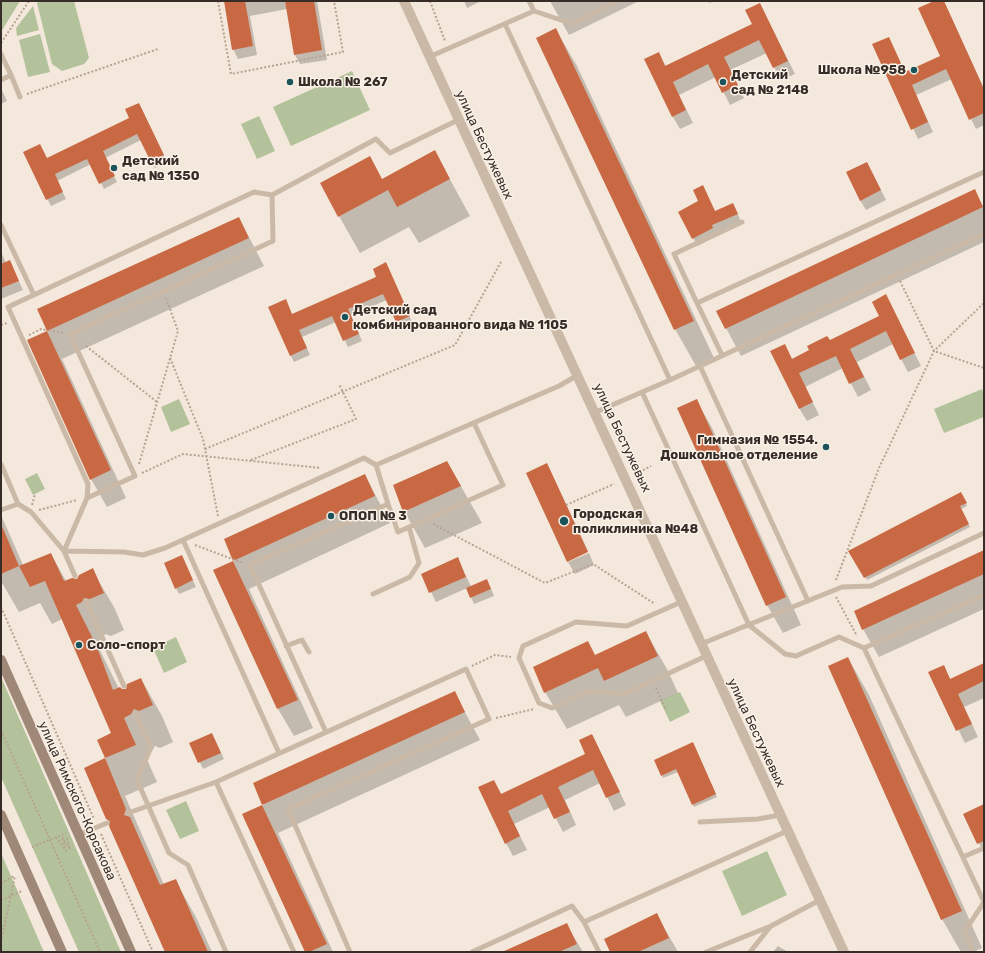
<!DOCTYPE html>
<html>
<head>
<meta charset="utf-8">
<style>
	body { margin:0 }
	#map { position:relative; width:985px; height:953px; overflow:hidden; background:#f3e8db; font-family:Rubik,sans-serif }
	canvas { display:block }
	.frame { position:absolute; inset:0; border:2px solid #372d28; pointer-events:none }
</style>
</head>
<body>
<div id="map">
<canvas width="985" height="953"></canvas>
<div class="frame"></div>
</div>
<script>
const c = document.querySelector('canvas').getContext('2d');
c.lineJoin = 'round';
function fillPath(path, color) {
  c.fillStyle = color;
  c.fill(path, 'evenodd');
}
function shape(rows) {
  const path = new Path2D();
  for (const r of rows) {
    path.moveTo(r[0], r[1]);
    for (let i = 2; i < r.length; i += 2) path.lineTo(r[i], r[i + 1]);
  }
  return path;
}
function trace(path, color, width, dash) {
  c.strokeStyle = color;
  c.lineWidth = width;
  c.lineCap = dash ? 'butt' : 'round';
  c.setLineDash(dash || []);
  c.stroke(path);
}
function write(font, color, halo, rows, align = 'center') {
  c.font = font + ' Rubik,sans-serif';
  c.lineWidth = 3;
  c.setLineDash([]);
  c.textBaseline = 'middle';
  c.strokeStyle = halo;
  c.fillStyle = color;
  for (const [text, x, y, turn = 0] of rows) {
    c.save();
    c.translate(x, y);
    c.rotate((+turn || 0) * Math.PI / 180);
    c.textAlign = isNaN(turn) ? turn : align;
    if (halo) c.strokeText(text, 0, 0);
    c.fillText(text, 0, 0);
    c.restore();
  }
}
fillPath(shape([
	[1,1,20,1,1,32],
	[39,1,74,1,89,58,84,64,62,71,52,64,37,3],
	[33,6,39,30,17,36,16,28],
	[40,34,50,72,28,77,19,40],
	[352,71,370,110,291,146,273,107],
	[259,116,275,151,257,159,241,124],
	[982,389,984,394,984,417,944,433,934,409],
	[179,399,190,424,171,432,161,407],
	[37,473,45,489,33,495,25,479],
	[176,637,187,662,164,673,153,648],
	[1,677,69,832,121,952,79,952,1,777],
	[680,692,690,712,670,722,660,701],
	[186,801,199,831,180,839,166,810],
	[767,851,787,895,742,916,722,871],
	[1,853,44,952,1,952]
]), '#b3c29b');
fillPath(shape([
	[225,1,317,1,327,60,300,64,295,55,287,9,250,16,257,55,238,59,233,49],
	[464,1,481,1,467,8],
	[550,1,639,1,569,35],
	[708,1,715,1,709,3],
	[936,1,943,1,947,8,984,89,984,125,976,129,952,79,916,95,933,132,918,139,874,45,905,73,941,57],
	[760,4,795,74,781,80,767,53,730,70,744,98,730,105,716,77,679,95,693,123,680,129,673,117,658,53,666,66,753,24],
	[556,30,577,66,714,358,696,366,675,329],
	[1,88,7,101,1,104],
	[142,110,167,162,155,168,141,140,105,158,117,182,104,189,91,164,57,181,66,199,51,206,24,153,47,159,131,119],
	[435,152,470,216,419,243,409,227,360,253,339,216,382,180],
	[867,163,886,200,866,210,860,200],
	[974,191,984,208,984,242,741,356,726,328],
	[715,212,737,212,741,222,698,246,693,238],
	[239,218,264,266,62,359,126,498,107,507,91,479,29,340,48,331,38,310],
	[1,252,6,263,10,262,23,290,1,299],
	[389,270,412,322,400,328,387,300,351,315,362,341,348,347,336,322,302,337,310,355,294,362,291,356,292,315,377,278],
	[886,296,921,366,908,372,893,344,857,362,871,390,858,397,843,368,805,387,819,415,807,421,799,408,784,345,792,359,880,317],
	[696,400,712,428,801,625,783,633,767,605],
	[447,462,482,523,425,548,404,511],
	[547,464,588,551,567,561],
	[365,475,390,523,249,589,313,728,294,736,278,709,214,571,235,561,225,540],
	[961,494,967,506,961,509,970,527,867,580,850,551],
	[1,515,23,565,51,554,66,581,78,581,92,570,114,607,124,630,111,636,105,634,103,639,96,642,119,689,127,690,141,679,162,716,173,742,160,748,155,746,152,751,145,755,157,782,125,796,164,885,175,880,196,917,212,952,165,952,85,768,106,759,99,740,113,734,62,619,52,624,40,603,19,612,1,581],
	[984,551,984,609,879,657,863,629],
	[589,553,594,565,575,574,568,562],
	[457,559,471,586,490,586,494,596,474,604,467,588,436,602,422,574],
	[185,563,196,587,179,594,176,588],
	[646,633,667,669,678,693,626,717,619,705,567,729,545,692,534,668,596,656],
	[848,658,869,695,982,948,973,952,961,952,942,919],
	[984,664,984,698,964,707,978,737,965,743,930,673,943,666,951,680],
	[454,692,480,740,278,833,333,952,306,952,243,815,264,805,254,784],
	[592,735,626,805,614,811,600,783,565,800,576,825,563,832,550,807,514,824,527,850,513,856,506,843,494,781,502,795,587,755],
	[215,740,224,759,203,769,191,744],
	[694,746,717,797,694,807,678,772,663,778,662,776],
	[984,805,984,853,964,814],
	[657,915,678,952,611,952],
	[566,924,583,952,505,952],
	[778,946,788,952,773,952]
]), '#0003');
fillPath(shape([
	[224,1,245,1,253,46,232,50],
	[285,1,314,1,322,50,294,55],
	[934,1,944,1,984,89,984,113,969,120,946,69,912,85,928,122,911,130,872,44,889,37,905,72,940,56,918,8],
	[760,3,788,61,773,68,759,40,724,57,738,85,722,93,708,64,673,82,686,110,672,117,644,59,659,52,665,66,752,24,745,10],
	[556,28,694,321,674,330,536,38],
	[139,103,164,155,151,162,137,134,103,151,115,176,99,184,87,159,55,174,63,192,46,200,23,152,40,144,47,158,129,118,125,109],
	[435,150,450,179,397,207,388,190,338,217,320,183,370,156,382,179],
	[867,162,881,190,860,201,846,172],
	[703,185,715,211,733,203,738,214,712,225,713,228,692,239,678,212,698,201,693,190],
	[975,189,983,207,725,329,716,311],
	[239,217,249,238,47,331,111,470,90,480,27,340,47,331,37,309],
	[10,260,19,281,1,288,1,264],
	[386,262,410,316,396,322,383,294,348,309,359,334,343,341,332,316,299,330,307,348,290,356,268,307,286,299,292,314,376,277,373,269],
	[886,294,915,353,900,360,886,331,850,349,864,377,849,384,836,356,799,373,813,402,799,409,770,351,785,344,792,359,809,350,807,346,827,336,830,340,879,316,872,302],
	[697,399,786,597,766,606,677,408],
	[447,461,461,486,403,512,393,485],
	[547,463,588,552,567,562,526,473],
	[365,474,375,496,233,561,224,539],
	[961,492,967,503,960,506,969,524,864,578,848,551],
	[1,524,19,566,1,574],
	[984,550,984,574,862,630,854,611],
	[51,553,64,581,72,578,77,579,79,575,93,568,104,593,90,599,84,598,82,602,76,605,97,647,113,690,120,687,122,689,126,689,127,684,141,678,153,705,139,711,134,709,131,714,124,718,136,745,105,758,97,740,111,733,45,581,30,587,19,566],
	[182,555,193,580,175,589,164,563],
	[458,557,466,577,429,593,421,574],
	[233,561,298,700,277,709,213,570],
	[487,579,491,589,470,598,466,588],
	[646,631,658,656,604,681,598,668,544,693,533,667,588,641,595,655],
	[848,657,962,911,941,920,828,666],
	[984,663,984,681,958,694,972,724,956,731,928,672,944,665,950,679],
	[455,691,465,712,262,805,253,783],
	[212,733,221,753,198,763,189,743],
	[592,734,620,792,606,798,593,770,558,787,570,812,554,819,542,794,508,811,520,836,505,844,478,787,494,780,501,794,585,754,579,740],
	[693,742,716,794,692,805,676,769,661,776,654,760],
	[105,758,126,809,124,815,130,817,160,885,176,879,208,952,165,952,109,826,110,821,106,819,84,768],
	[984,804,984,841,977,844,963,814],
	[262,805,327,944,309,952,305,952,242,814],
	[657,913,669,938,638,952,610,952,604,939],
	[567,923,577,944,559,952,502,952]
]), '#c96943');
trace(shape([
	[218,1,231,74,343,52,334,1],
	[430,1,445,41],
	[1,43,29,1],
	[27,94,158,49],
	[900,281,934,351,984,368],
	[1,325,7,323],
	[49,330,63,333],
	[29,335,41,329,46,330],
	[86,346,157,402],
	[170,358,203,439,218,516],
	[205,449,455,345,502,260],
	[251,460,356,419,339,384],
	[139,464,178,331,166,298],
	[142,473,183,454,321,468],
	[636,474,651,466],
	[32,505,35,494],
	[566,505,614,484],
	[39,510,77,500],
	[433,524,545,583,593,564,655,604],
	[195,545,243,563],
	[836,580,879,468,934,351,984,303],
	[836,597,857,636],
	[1,607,94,819],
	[472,666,495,655,511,657],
	[656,688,665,708],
	[496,718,534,709],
	[1,730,100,952],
	[101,834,153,952],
	[56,837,66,851,62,837,70,849,67,838],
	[32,847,66,833],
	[1,883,14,876],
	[1,900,22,891],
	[1,942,15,876]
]), '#b7a391', 2, [2, 2]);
trace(shape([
	[529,1,534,11],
	[505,24,670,380],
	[1,54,11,75,1,80],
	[429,57,534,11,573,24,617,1],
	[11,75,20,97],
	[458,120,390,153,376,139,272,195,254,192,8,307,88,484,87,498,64,551,124,552,143,555,165,548,364,458,376,465,559,386,578,375],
	[1,225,34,295],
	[697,303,674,254,742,222],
	[722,355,697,303,984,172],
	[700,366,808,601],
	[642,392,749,625,785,654,796,656,839,637,864,648,984,595],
	[596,412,670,380,984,234],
	[1,464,18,504,31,512,64,551,75,576],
	[87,498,135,476,70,334,273,241,272,195],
	[388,504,398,532,503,485,474,423],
	[1,510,18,504],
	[183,540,279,753],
	[373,594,410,577,419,563,409,527],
	[86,601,124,686],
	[681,602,627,626,576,622,523,646,519,658,539,703,552,708,588,691,624,694,706,656],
	[701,644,842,587,871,586,984,533],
	[286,646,302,640,309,652],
	[864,648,984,902],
	[135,713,151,747,137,780,169,853,188,865,226,952],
	[326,732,250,565,388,504,376,465],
	[216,782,294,952],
	[128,813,216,782,466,669,489,719,288,809,350,952],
	[700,822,758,819,780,815],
	[78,835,107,823],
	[963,857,984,848],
	[584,922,599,952],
	[472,952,572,906,584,922,787,831],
	[706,952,771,926,820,900],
	[750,952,770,927],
	[973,952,965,931,984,902]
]), '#cbb9a7', 5);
trace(shape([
	[404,1,844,952]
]), '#cbb9a7', 10);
trace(shape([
	[1,660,131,952],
	[1,815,62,952]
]), '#9f8878', 10);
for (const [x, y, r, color] of [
	[914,70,4,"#1c535a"],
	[290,82,4,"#1c535a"],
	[723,82,4,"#1c535a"],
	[114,168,4,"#1c535a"],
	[345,317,4,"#1c535a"],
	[826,447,4,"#1c535a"],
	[331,516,4,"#1c535a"],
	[564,521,5,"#1c535a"],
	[79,645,4,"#1c535a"]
]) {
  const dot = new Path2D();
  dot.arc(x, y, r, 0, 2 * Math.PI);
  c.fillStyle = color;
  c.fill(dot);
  trace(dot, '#faf2e8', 1.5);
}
write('bold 13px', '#372d28', '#faf2e8', [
	["Школа №958",906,70,"right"],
	["Детский",731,75],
	["сад № 2148",731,90],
	["Школа № 267",298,82],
	["Детский",122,161],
	["сад № 1350",122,176],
	["Детский сад",353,310],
	["комбинированного вида № 1105",353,325],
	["Гимназия № 1554.",818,440,"right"],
	["Дошкольное отделение",818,455,"right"],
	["Городская",573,514],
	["поликлиника №48",573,529],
	["ОПОП № 3",339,516],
	["Соло-спорт",87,645]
], 'left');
write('13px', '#372d28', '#faf2e8', [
	["улица Бестужевых",484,145,65],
	["улица Бестужевых",622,438,65],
	["улица Бестужевых",756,733,65],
	["улица Римского-Корсакова",77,801,66]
]);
</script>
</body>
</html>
